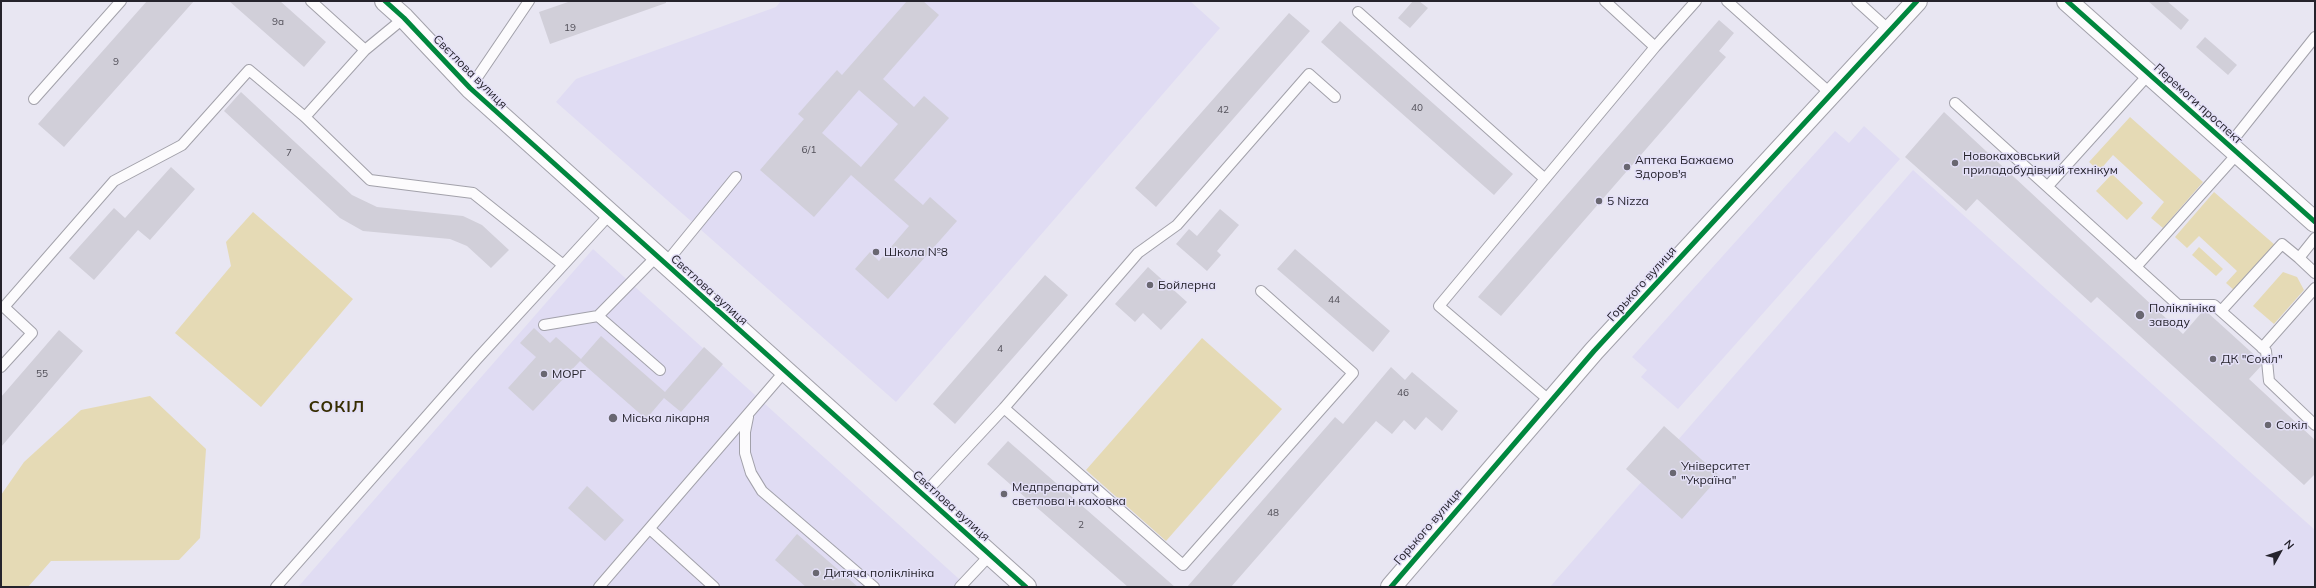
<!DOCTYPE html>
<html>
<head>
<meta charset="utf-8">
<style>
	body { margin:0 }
	#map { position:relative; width:2316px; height:588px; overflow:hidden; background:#e8e6f2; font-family:Mulish,sans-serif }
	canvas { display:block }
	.frame { position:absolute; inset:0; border:2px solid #25232c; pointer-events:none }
	.north { position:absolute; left:2260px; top:532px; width:40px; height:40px; -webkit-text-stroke:3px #e4e0f8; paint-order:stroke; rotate:50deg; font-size:11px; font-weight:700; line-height:16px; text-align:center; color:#25232c }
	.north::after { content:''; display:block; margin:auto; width:14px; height:18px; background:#25232c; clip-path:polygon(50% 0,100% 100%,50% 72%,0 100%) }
</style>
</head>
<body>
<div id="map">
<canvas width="2316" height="588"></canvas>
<div class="frame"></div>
<div class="north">N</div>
</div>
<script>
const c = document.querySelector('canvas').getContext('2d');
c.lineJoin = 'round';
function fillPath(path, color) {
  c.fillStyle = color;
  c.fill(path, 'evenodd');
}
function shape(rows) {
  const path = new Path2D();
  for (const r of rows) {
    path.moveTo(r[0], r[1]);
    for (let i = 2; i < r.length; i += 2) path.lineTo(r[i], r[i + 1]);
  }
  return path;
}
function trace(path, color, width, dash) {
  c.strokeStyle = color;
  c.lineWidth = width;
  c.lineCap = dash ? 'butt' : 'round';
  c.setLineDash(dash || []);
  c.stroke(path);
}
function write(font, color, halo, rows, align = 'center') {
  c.font = font + ' Mulish,sans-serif';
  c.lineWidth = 3;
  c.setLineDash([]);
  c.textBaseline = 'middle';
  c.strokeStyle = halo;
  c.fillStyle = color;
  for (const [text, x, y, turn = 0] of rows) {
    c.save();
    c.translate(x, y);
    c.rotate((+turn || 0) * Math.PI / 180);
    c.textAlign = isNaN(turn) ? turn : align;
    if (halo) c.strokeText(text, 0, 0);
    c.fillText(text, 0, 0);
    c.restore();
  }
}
fillPath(shape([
	[781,1,1190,1,1220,28,896,402,556,102,576,79,776,7],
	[1864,126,1900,159,1678,409,1641,377,1647,370,1632,357,1835,131,1849,143],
	[1913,170,2315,530,2315,587,1550,587],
	[593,249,968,587,298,587]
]), '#e0dcf3');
fillPath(shape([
	[2130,117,2203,182,2163,228,2151,218,2164,202,2113,155,2099,171,2089,162],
	[2112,174,2143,203,2127,220,2096,191],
	[2214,192,2275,245,2235,291,2226,283,2237,271,2199,236,2187,248,2175,237],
	[253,212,353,299,261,407,175,333,231,266,226,242],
	[2199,247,2223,269,2216,276,2192,255],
	[2283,272,2297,277,2304,290,2274,324,2253,306],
	[1202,338,1282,409,1166,541,1086,470],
	[150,396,206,449,200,538,179,560,51,561,28,587,1,587,1,495,24,462,81,410]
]), '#e5dab5');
fillPath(shape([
	[147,1,194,1,64,147,38,124],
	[229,1,280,1,326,42,304,67],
	[571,1,666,1,666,3,550,44,539,12],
	[907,1,923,1,939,15,883,79,914,107,924,96,949,118,894,180,923,205,930,197,957,221,888,299,855,269,870,252,879,261,909,226,851,175,814,217,760,170,804,119,798,114,837,70,842,75],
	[859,90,898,124,861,167,822,133],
	[1413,1,1419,1,1428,8,1410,28,1398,18],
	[2148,1,2167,1,2189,20,2181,30],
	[1289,13,1310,31,1156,207,1135,188],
	[1719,20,1734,33,1719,51,1726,57,1501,316,1478,297],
	[1340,21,1513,174,1494,195,1321,42],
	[2205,37,2237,65,2228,75,2196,47],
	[241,92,352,195,377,207,463,216,482,225,509,250,491,268,467,246,450,239,363,231,340,218,224,111],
	[1944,112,2183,334,2202,312,2207,312,2260,360,2261,366,2249,379,2315,440,2315,474,2304,485,2097,297,2091,303,1977,199,1966,211,1905,157],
	[171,167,195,189,150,240,138,230,94,280,69,258,114,208,125,218],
	[1220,209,1239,225,1217,251,1221,255,1207,271,1176,244,1189,229,1197,236],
	[1295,249,1390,331,1373,352,1277,269],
	[1148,267,1187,302,1161,330,1143,313,1135,322,1115,304],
	[1045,275,1068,295,955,424,933,404],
	[534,328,550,343,556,337,581,359,601,336,665,392,704,347,723,364,681,412,664,398,646,419,580,361,533,411,508,388,536,357,520,343],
	[59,330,83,351,1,447,1,397],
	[1391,367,1405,380,1412,372,1458,411,1442,431,1426,417,1415,430,1404,420,1392,434,1376,421,1231,587,1187,587,1335,417,1343,424],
	[1664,426,1720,476,1682,519,1626,469],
	[1008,441,1175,587,1128,587,987,464],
	[587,486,624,520,605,541,568,508],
	[797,534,858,587,806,587,775,560]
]), '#d1cfd9');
const lane = shape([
	[311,1,365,50],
	[1605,1,1655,47,1696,1],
	[1727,1,1830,93],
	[1857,1,1889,30],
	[1358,12,1545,179],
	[470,88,529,1],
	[34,99,121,1],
	[1955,103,2136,267],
	[305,117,365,50,404,18],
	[2229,145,2315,37],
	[2238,153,2136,267,2178,305,2214,305,2266,351,2269,381,2315,425],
	[2048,186,2149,74],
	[2315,238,2299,258,2315,273],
	[665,264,736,177],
	[2221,311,2282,244,2299,258],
	[598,316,660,370],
	[544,325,598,316,657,256],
	[2262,348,2315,288],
	[1,367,32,333,4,307,114,181,182,145,249,70,305,117,370,180,473,193,562,264],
	[1550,401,1439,306,1655,47],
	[1004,408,1183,565,1353,373,1261,291],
	[748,417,745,432,745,453,751,473,762,491,874,587],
	[924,494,1004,408,1138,253,1177,225,1309,74,1335,97],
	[650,529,714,587],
	[276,587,477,359,611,213],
	[599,587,785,371],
	[960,587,990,555]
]);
const street = shape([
	[385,1,404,18,470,88,1026,587],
	[2067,1,2315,222],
	[1391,587,1594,351,1917,1]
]);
trace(lane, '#a2a1aa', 12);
trace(street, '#a2a1aa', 22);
trace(lane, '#fcfbfd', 10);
trace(street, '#fcfbfd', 20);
trace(shape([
	[385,1,404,18,470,88,1026,587],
	[2067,1,2315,222],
	[1391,587,1594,351,1917,1]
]), '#00873e', 5);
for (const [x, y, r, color] of [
	[1955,163,4,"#696771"],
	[1627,167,4,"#696771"],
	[1599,201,4,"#696771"],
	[876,252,4,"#696771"],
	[1150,285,4,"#696771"],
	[2140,315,5,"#696771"],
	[2213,359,4,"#696771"],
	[544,374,4,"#696771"],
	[613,418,5,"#696771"],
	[2268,425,4,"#696771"],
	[1673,473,4,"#696771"],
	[1004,494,4,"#696771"],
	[816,573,4,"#696771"]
]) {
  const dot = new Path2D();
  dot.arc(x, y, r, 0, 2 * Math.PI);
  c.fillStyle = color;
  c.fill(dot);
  trace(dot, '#e4e0f8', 1.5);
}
write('10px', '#504e57', null, [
	["9а",278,22],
	["19",570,28],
	["9",116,62],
	["40",1417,108],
	["42",1223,110],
	["6/1",809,150],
	["7",289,153],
	["44",1334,300],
	["4",1000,349],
	["55",42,374],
	["46",1403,393],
	["48",1273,513],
	["2",1081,525]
]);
write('12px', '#25232c', '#e4e0f8', [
	["Свєтлова вулиця",470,72,45],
	["Перемоги проспект",2198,104,42],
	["Горького вулиця",1642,284,-48],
	["Свєтлова вулиця",709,290,42],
	["Свєтлова вулиця",951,506,42],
	["Горького вулиця",1428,527,-49]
]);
write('12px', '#25232c', '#e4e0f8', [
	["Новокаховський",1963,156],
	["приладобудівний технікум",1963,170],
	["Аптека Бажаємо",1635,160],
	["Здоров'я",1635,174],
	["5 Nizza",1607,201],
	["Школа №8",884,252],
	["Бойлерна",1158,285],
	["Поліклініка",2149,308],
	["заводу",2149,322],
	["ДК \"Сокіл\"",2221,359],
	["МОРГ",552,374],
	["Міська лікарня",622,418],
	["Сокіл",2276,425],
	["Університет",1681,466],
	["\"Україна\"",1681,480],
	["Медпрепарати",1012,487],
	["светлова н каховка",1012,501],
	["Дитяча поліклініка",824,573]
], 'left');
c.letterSpacing = '1px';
write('bold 16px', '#372e02', '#e4e0f8', [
	["СОКІЛ",337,407]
]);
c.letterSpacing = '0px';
</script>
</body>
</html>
